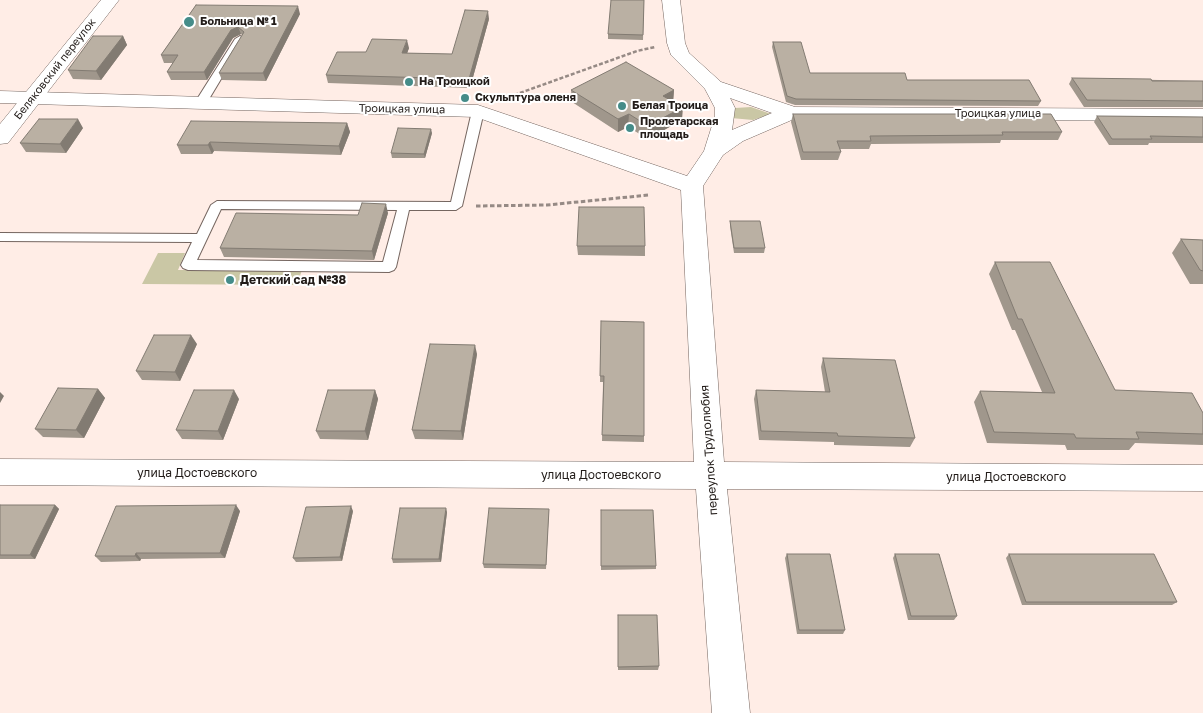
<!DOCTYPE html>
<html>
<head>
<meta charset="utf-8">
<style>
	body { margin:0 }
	canvas { display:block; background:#ffede6 }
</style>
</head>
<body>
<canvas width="1203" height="713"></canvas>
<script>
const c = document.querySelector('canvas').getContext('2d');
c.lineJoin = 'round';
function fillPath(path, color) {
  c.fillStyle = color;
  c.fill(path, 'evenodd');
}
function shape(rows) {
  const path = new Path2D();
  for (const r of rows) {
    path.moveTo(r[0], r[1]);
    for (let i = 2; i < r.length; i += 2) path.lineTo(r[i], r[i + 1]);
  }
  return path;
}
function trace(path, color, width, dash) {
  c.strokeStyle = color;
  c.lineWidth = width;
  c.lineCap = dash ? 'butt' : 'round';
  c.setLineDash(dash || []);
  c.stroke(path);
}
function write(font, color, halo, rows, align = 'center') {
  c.font = font + ' "Golos Text",sans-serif';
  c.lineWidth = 4;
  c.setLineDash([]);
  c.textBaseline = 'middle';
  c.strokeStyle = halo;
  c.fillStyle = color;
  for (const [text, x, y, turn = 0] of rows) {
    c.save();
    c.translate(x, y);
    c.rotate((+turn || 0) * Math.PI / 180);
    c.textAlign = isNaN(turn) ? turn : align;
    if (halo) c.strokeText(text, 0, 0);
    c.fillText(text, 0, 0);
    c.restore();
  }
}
fillPath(shape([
	[751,107,771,114,753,120,731,118,730,113,735,108],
	[158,253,185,253,178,270,302,270,297,285,142,284]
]), '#cac7a5');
const lane = shape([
	[240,36,245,39,206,104,204,106,196,106,194,104,235,39,240,36],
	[478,108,484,111,462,206,456,210,409,210,396,267,394,270,389,272,188,270,183,268,181,265,192,242,0,241,0,233,197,234,211,205,217,201,451,202,472,111,478,108],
	[221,209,397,210,383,262,197,260,221,209]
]);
const street = shape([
	[662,0,680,0,685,43,689,53,721,82,795,107,1203,109,1203,121,794,119,743,141,723,155,703,186,724,462,1203,465,1203,491,727,489,750,713,712,713,696,489,0,485,0,459,694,462,681,190,476,117,0,103,0,91,478,105,687,176,704,151,715,116,715,108,705,89,671,55,667,43,662,0],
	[730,98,772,113,732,130,735,108,730,98]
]);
const secondary = shape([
	[101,0,119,0,8,143,0,144,0,124,101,0]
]);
trace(lane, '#756660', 2);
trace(street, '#756660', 1);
trace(secondary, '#756660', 1);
trace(shape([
	[503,99,637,51,655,47]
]), '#968a85', 2.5, [4, 2]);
trace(shape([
	[476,206,547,205,649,195]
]), '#968a85', 3, [4.5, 2.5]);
fillPath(lane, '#fff');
fillPath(street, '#fff');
fillPath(secondary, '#fff');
fillPath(shape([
	[644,0,643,40,608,39,608,34],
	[196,5,300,14,266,81,222,80,219,73,242,35,241,34,233,38,207,80,171,80,167,72,173,63,164,63,161,55],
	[489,19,470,88,328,83,326,75,366,52,409,48,407,53,452,54],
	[123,36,127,45,101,80,73,79,68,70],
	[773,42,810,73,907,80,1041,101,1038,106,795,105,786,102,772,47],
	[1072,78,1203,81,1203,107,1084,107,1069,84],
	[571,90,674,90,673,101,682,120,648,139,628,127,618,132,572,102],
	[793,114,1062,132,1058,140,1001,140,1000,143,871,144,869,149,840,149,841,152,838,160,801,160,791,122],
	[1097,116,1203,117,1203,143,1149,143,1148,145,1109,145,1094,122],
	[347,123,350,132,341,155,214,151,212,154,181,154,177,145],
	[83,128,66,153,26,152,20,143],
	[432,133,425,158,392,158,391,153],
	[388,213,374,260,224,257,220,248,358,215],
	[730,221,765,248,764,253,734,253,730,226],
	[1181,239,1203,240,1203,284,1190,284,1172,253],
	[577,246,645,246,645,256,578,255],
	[995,262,1115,390,1203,413,1203,445,1135,443,1129,450,1067,450,1065,445,987,443,974,402,980,391,1042,392,1015,330,1012,330,989,274],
	[601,321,644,436,644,442,602,441,603,382,600,382],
	[197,344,180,381,142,380,136,371],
	[477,354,463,440,415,439,412,430],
	[823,358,915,438,910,447,834,445,834,442,759,440,754,399,756,390,825,392,821,367],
	[98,389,105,398,84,438,43,437,35,429],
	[375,390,378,399,368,440,320,439,316,431],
	[239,399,223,440,182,439,176,430],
	[0,505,55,505,59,509,35,559,0,559],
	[549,509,546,569,484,568,483,564],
	[601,510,656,566,656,569,601,570],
	[240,511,225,558,141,559,140,561,101,562,95,556],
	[353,511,342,561,296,562,293,558],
	[447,512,441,562,393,563,392,559],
	[787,554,845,630,843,634,797,634,785,558],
	[895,554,957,616,954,620,908,620,893,558],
	[1009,554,1177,602,1172,605,1022,605,1006,558],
	[618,615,659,666,658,670,618,670]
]), '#a0978c');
fillPath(shape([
	[298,6,300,14,266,81,263,73],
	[488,11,489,19,470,88,469,79],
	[238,27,241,34,233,38,207,80,204,72,231,30],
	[123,36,127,45,101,80,96,71],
	[407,40,409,48,404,62,402,53],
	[674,90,673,103,663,96],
	[683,107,682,120,648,139,648,126],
	[629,114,628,127,618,132,618,119],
	[78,119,83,128,66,153,60,144],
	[347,123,350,132,341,155,339,146],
	[431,129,432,133,425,158,424,154],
	[210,142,214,151,212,154,208,145],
	[386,204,388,213,374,260,372,251],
	[191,335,197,344,180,381,175,372],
	[475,345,477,354,463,440,461,431],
	[98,389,105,398,84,438,76,430],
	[234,390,239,399,223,440,218,431],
	[375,390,378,399,368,440,365,431],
	[0,392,4,396,0,403],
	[55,505,59,509,35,559,30,555],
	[236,505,240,511,225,558,220,553],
	[351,506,353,511,342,561,340,557],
	[446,508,447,512,441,562,439,559],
	[136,553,141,559,140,561,135,556]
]), '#827b72');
const building = shape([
	[611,0,644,0,643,35,608,34,611,0],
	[196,5,298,6,263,73,219,73,244,32,238,27,231,30,204,72,167,72,178,55,161,55,196,5],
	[465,10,488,11,469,79,326,75,337,52,366,52,372,39,407,40,402,53,452,54,465,10],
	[93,36,123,36,96,71,68,70,93,36],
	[773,42,801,42,810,73,905,73,907,80,1029,80,1041,101,796,99,787,96,773,42],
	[626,62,674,90,663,96,683,107,648,126,629,114,618,119,571,90,626,62],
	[1072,78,1151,79,1152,81,1203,81,1203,101,1087,100,1072,78],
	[793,114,1051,114,1062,132,1002,132,1003,135,870,136,871,141,837,141,841,152,803,152,793,114],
	[1097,116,1203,117,1203,137,1150,136,1152,139,1112,139,1097,116],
	[39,119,78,119,60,144,20,143,39,119],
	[191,121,347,123,339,146,210,142,208,145,177,145,191,121],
	[398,128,431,129,424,154,391,153,398,128],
	[362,203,386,204,372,251,220,248,236,213,358,215,362,203],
	[579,207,644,207,645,246,577,246,579,207],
	[730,221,760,221,765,248,734,248,730,221],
	[1181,239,1203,240,1203,271,1200,270,1181,239],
	[995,262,1050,262,1115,390,1192,393,1203,413,1203,434,1136,432,1139,439,1076,438,1074,434,994,432,980,391,1055,393,1022,319,1018,319,995,262],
	[601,321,644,322,644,436,602,435,604,376,600,376,601,321],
	[154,335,191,335,175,372,136,371,154,335],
	[430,344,475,345,461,431,412,430,430,344],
	[823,358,895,360,915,438,838,436,837,433,761,431,756,390,830,392,823,358],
	[58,388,98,389,76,430,35,429,58,388],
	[194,390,234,390,218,431,176,430,194,390],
	[328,390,375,390,365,431,316,431,328,390],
	[0,505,55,505,30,555,0,555,0,505],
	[236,505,220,553,136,553,135,556,95,556,116,506,236,505],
	[351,506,340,557,293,558,306,507,351,506],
	[400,508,446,508,439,559,392,559,400,508],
	[489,508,549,509,546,565,483,564,489,508],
	[601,510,653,510,656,566,601,566,601,510],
	[787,554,830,554,845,630,799,630,787,554],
	[895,554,939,554,957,616,911,616,895,554],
	[1009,554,1154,554,1177,602,1026,602,1009,554],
	[618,615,657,615,659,666,618,667,618,615]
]);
fillPath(building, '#bab0a3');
trace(building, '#827b72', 1);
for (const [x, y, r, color] of [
	[189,22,6,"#458c89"],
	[409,82,5,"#458c89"],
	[465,98,5,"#458c89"],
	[622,106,5,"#458c89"],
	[630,128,5,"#458c89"],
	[230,280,5,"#458c89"]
]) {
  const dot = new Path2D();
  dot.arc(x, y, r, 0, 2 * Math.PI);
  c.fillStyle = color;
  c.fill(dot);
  trace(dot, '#fff', 2);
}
write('bold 11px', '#221c19', '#fff', [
	["Больница № 1",200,22],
	["На Троицкой",419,82],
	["Скульптура оленя",475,98],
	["Белая Троица",632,106],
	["Пролетарская",640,122],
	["площадь",640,135]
], 'left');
write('11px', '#221c19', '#fff', [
	["Беляковский переулок",55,69,-52],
	["Троицкая улица",402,109,1],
	["Троицкая улица",998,114]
]);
write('bold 12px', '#221c19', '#fff', [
	["Детский сад №38",240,280]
], 'left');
write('12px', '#221c19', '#fff', [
	["переулок Трудолюбия",709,450,-94],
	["улица Достоевского",197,473],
	["улица Достоевского",601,475],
	["улица Достоевского",1006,477]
]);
</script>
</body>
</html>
